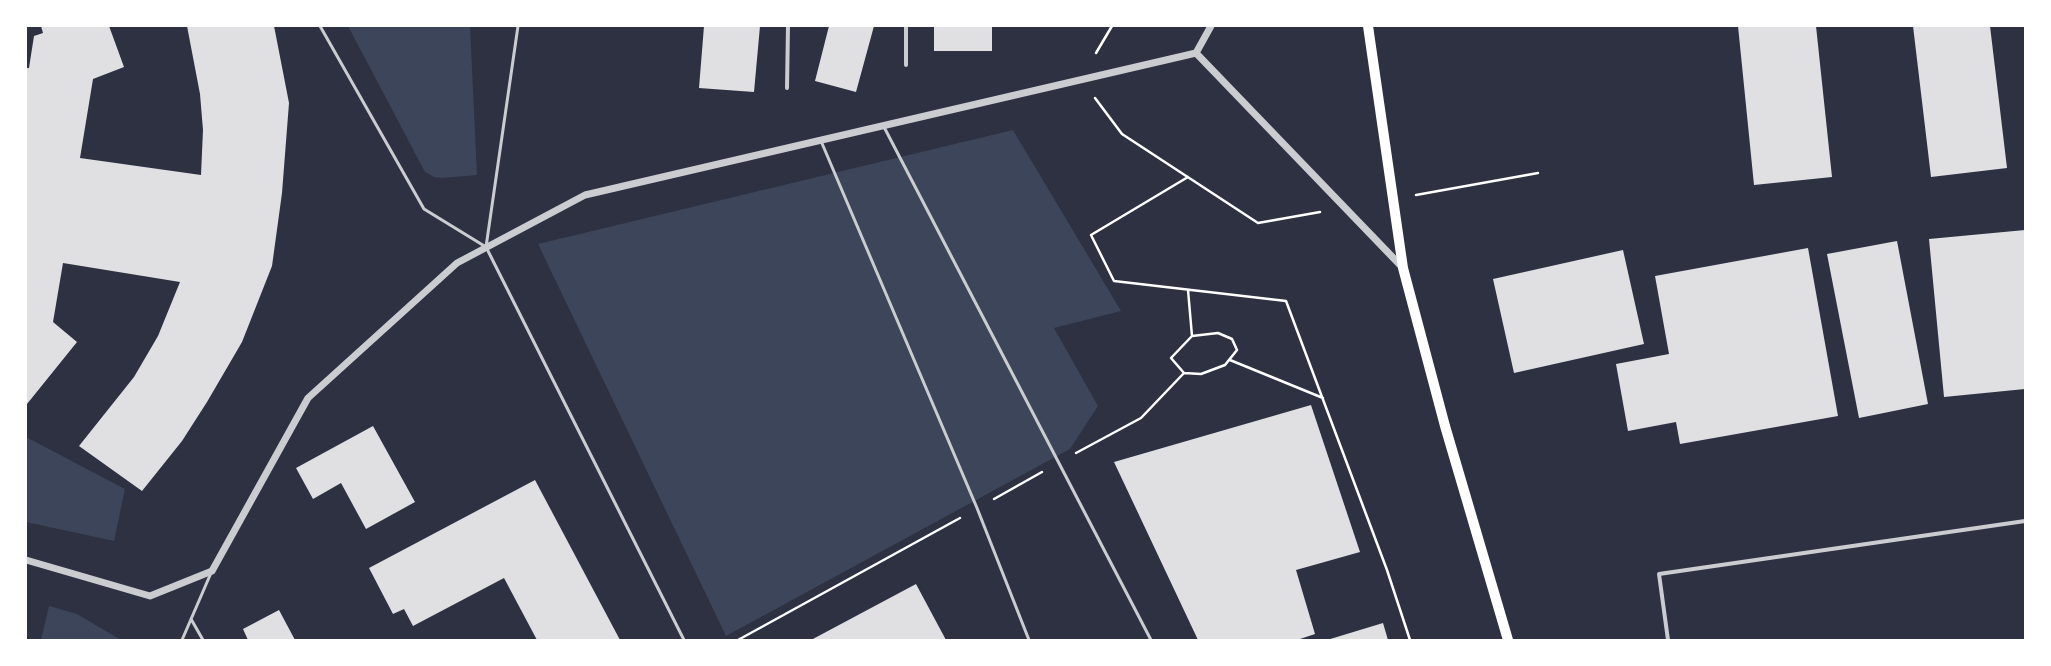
<!DOCTYPE html>
<html>
<head>
<meta charset="utf-8">
<style>
	body { margin:0 }
	#map { position:relative; width:2051px; height:666px; overflow:hidden; background:#2d3142; font-family:"PT Sans",sans-serif }
	canvas { display:block }
	.frame { position:absolute; inset:0; border:27px solid #fff; pointer-events:none }
</style>
</head>
<body>
<div id="map">
<canvas width="2051" height="666"></canvas>
<div class="frame"></div>
</div>
<script>
const c = document.querySelector('canvas').getContext('2d');
c.lineJoin = 'round';
function fillPath(path, color) {
  c.fillStyle = color;
  c.fill(path, 'evenodd');
}
function shape(rows) {
  const path = new Path2D();
  for (const r of rows) {
    path.moveTo(r[0], r[1]);
    for (let i = 2; i < r.length; i += 2) path.lineTo(r[i], r[i + 1]);
  }
  return path;
}
function trace(path, color, width, dash) {
  c.strokeStyle = color;
  c.lineWidth = width;
  c.lineCap = dash ? 'butt' : 'round';
  c.setLineDash(dash || []);
  c.stroke(path);
}
fillPath(shape([
	[348,26,470,26,477,175,442,178,434,177,425,172],
	[1013,130,1121,311,1054,328,1098,406,1070,449,726,636,538,244],
	[26,437,125,489,114,541,26,522],
	[49,606,77,614,121,640,41,640]
]), '#3c4559');
fillPath(shape([
	[41,26,109,26,124,67,93,79,80,158,201,175,203,130,200,94,187,26,274,26,275,31,289,103,282,193,272,266,242,342,207,402,182,441,142,491,79,446,134,377,158,336,180,282,63,263,53,322,77,342,27,404,26,402,26,68,29,68,34,36,43,33],
	[704,26,760,26,754,92,699,88],
	[829,26,874,26,856,92,815,81],
	[934,26,992,26,992,51,934,51],
	[1738,26,1816,26,1832,177,1754,185],
	[1913,26,1990,26,2007,168,1931,177],
	[2025,230,2025,389,1944,397,1929,239],
	[1897,241,1928,404,1859,418,1827,254],
	[1808,248,1838,416,1680,444,1676,422,1628,431,1616,364,1669,354,1655,276],
	[1623,250,1644,344,1514,373,1493,279],
	[1311,405,1360,552,1296,570,1315,634,1297,640,1198,640,1114,462],
	[373,426,415,502,366,529,341,483,313,499,296,468],
	[535,480,620,640,537,640,504,578,413,626,404,609,393,614,369,568],
	[916,584,946,640,811,640],
	[279,610,295,640,248,640,243,629],
	[1383,623,1388,640,1327,640]
]), '#e0e0e3');
trace(shape([
	[1096,53,1112,26],
	[1095,98,1122,134,1258,223,1320,212],
	[1188,177,1091,235,1114,281,1286,301,1387,570,1410,640],
	[1416,195,1538,173],
	[1188,290,1192,336],
	[1230,360,1323,398],
	[1076,453,1141,418,1184,373,1201,374,1225,365,1237,350,1232,339,1218,333,1192,336,1171,358,1184,373],
	[994,499,1042,472],
	[738,640,960,518]
]), '#fff', 2.5);
trace(shape([
	[320,26,424,209,486,247,684,640],
	[884,127,1151,640],
	[821,141,977,508,1029,640],
	[486,247,518,26],
	[191,619,203,640],
	[182,640,211,573]
]), '#caccd0', 3);
trace(shape([
	[906,26,906,65],
	[787,88,788,26],
	[1668,640,1659,574,2025,521]
]), '#caccd0', 4);
trace(shape([
	[1196,53,1403,268],
	[26,560,150,596,212,571,308,398,457,263,585,195,1196,53,1211,26]
]), '#caccd0', 7);
trace(shape([
	[1368,26,1403,268,1445,426,1508,640]
]), '#fff', 10);
</script>
</body>
</html>
